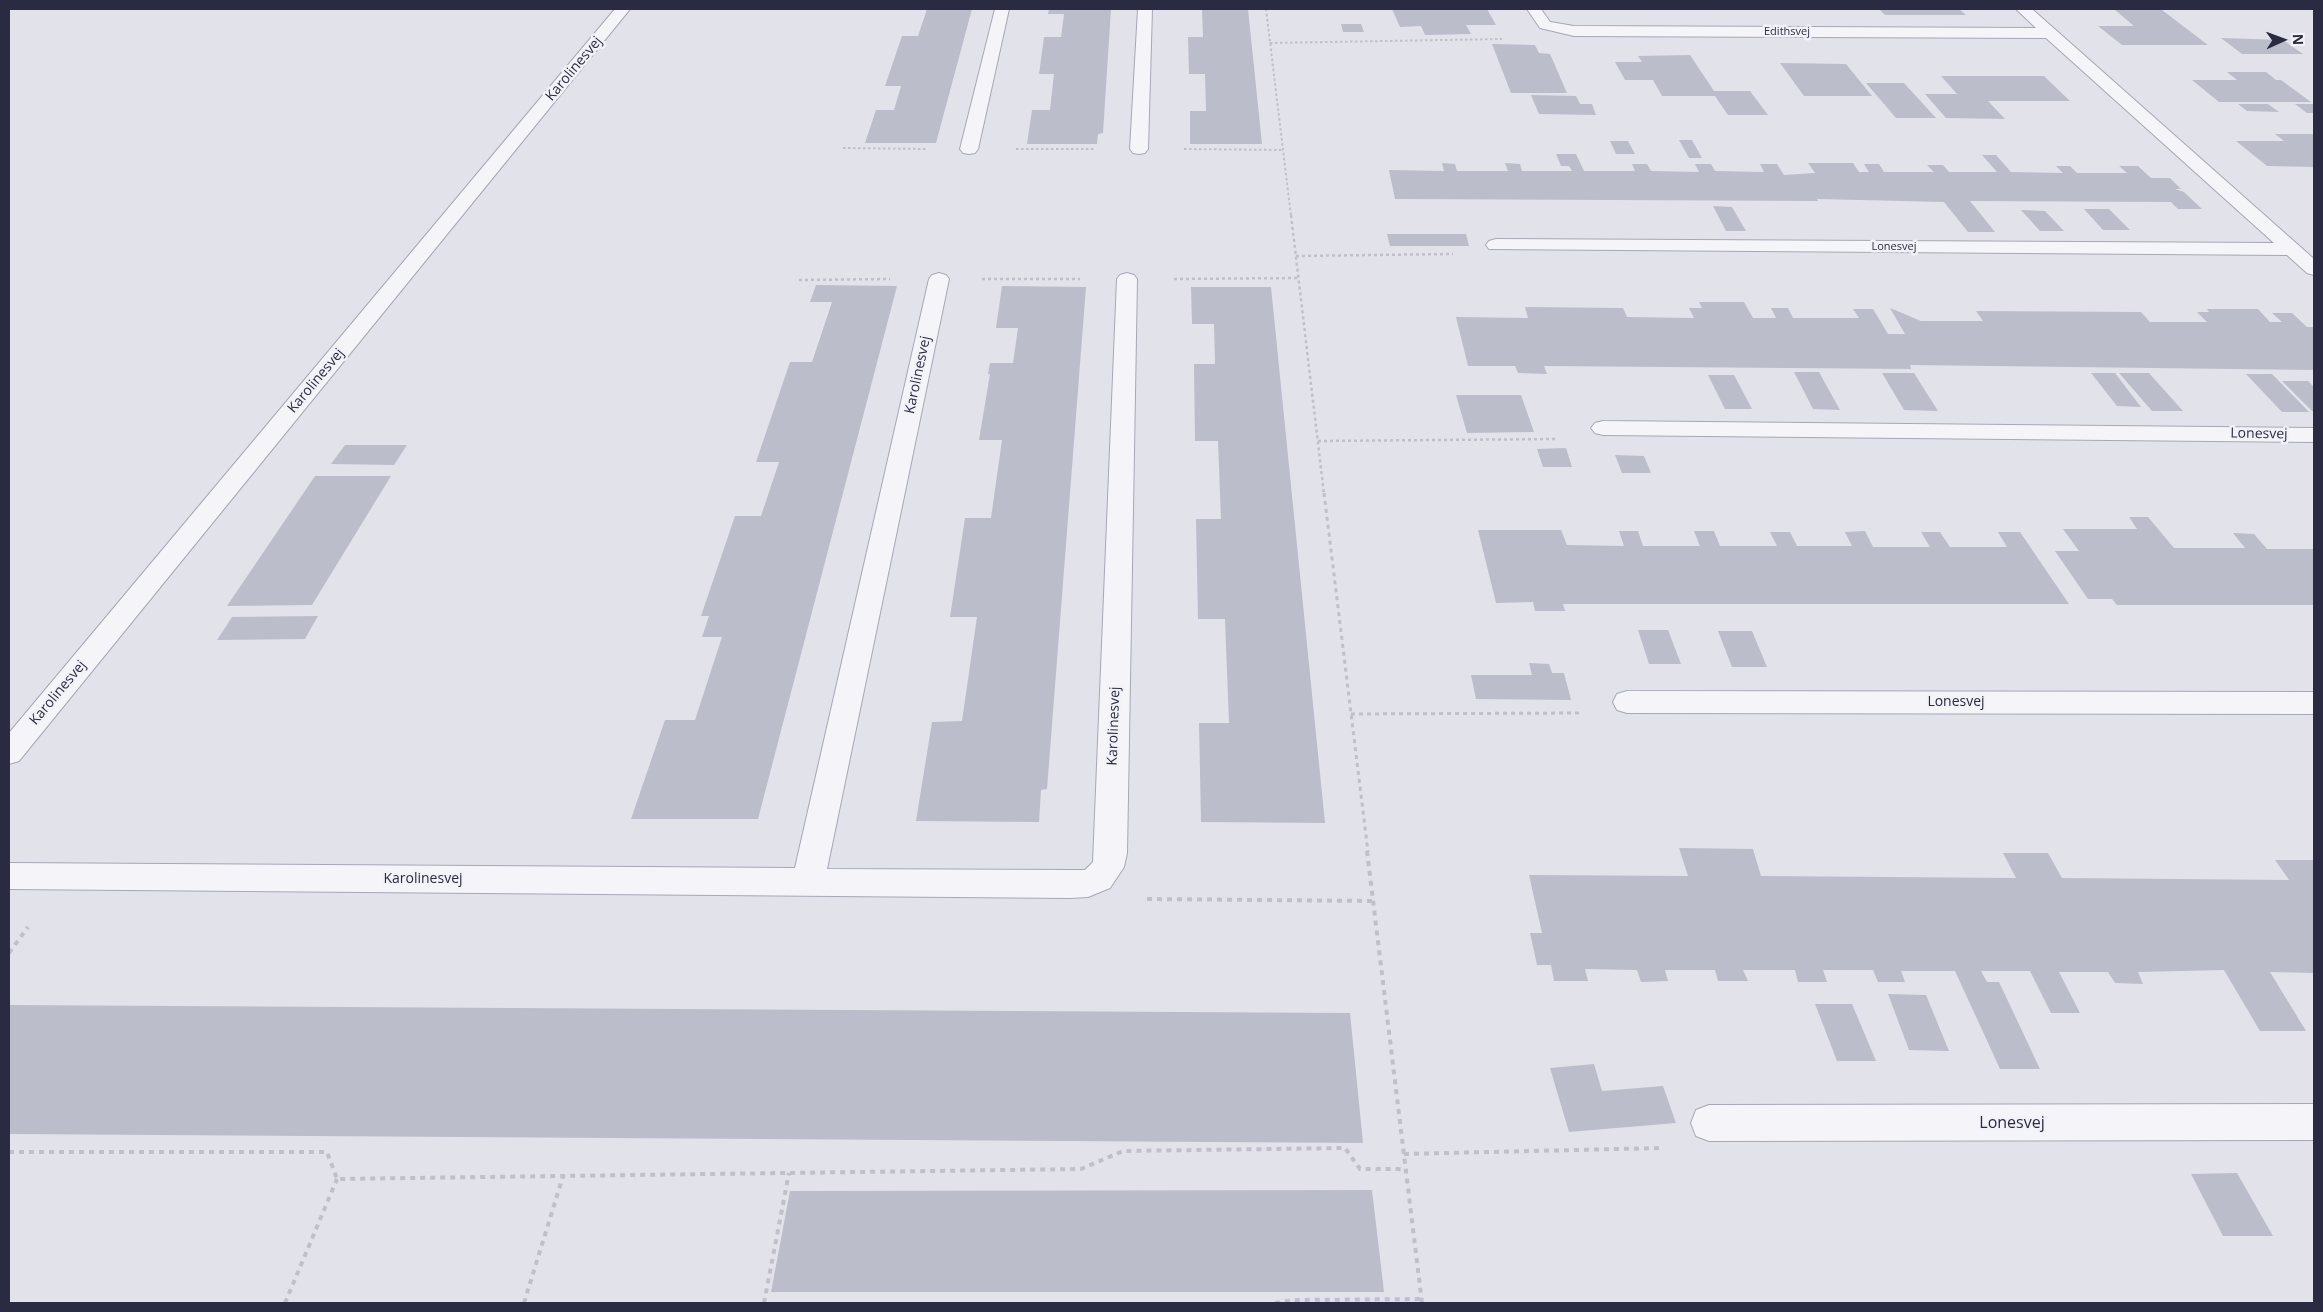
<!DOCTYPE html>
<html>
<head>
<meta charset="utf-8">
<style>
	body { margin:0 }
	#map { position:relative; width:2323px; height:1312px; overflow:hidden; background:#e2e2ea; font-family:"Open Sans",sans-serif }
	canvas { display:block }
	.frame { position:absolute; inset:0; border:10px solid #2a2b43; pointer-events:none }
	.north { position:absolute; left:2258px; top:15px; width:50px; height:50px; -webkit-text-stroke:4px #f2f2f8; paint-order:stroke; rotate:88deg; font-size:14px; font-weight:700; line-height:20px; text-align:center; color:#2a2b43 }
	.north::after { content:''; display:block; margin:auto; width:18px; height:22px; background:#2a2b43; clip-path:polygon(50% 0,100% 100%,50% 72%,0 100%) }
</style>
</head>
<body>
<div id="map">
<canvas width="2323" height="1312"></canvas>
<div class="frame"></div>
<div class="north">N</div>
</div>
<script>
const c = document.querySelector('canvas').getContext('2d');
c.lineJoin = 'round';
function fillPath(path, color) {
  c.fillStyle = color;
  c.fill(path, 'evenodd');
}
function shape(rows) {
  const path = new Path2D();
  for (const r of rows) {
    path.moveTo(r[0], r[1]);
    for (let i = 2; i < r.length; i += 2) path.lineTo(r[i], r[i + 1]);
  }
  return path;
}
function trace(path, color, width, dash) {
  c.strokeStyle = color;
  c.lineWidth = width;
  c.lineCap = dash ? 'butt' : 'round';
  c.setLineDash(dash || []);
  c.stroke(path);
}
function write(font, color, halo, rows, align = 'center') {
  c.font = font + ' "Open Sans",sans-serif';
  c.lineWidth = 5;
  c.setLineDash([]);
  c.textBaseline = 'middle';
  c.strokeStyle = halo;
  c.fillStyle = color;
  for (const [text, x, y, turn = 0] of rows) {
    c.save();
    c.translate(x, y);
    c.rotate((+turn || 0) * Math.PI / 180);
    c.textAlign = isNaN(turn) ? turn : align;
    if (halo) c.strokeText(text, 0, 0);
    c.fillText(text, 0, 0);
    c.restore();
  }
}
fillPath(shape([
	[927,9,972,9,936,143,865,143,876,110,894,110,901,86,885,86,902,36,918,36],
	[1049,9,1111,9,1103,133,1098,134,1097,144,1027,144,1032,110,1050,110,1054,74,1039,74,1044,37,1061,37,1064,14,1048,14],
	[1202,9,1248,9,1262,144,1190,144,1190,111,1206,111,1205,74,1189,74,1188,37,1203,37],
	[1392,9,1487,9,1496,25,1466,25,1471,34,1425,35,1421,26,1400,27],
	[1879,9,1959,9,1966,15,1885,15],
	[2115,10,2162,10,2208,45,2122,45,2098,26,2134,26],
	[1341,24,1361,24,1364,32,1343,32],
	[2221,38,2283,40,2303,54,2242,54],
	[1492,44,1535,45,1539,53,1550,54,1567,93,1511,93],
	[1690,55,1714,91,1750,91,1768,115,1728,115,1715,96,1662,96,1653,80,1625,80,1615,62,1642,62,1638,56],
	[1780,63,1846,64,1872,96,1804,96],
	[2227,72,2266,72,2276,80,2281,80,2311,102,2219,102,2192,80,2237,80],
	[1941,76,2044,76,2070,101,1988,101,2005,119,1946,118,1925,94,1957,94],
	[1866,83,1904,83,1936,118,1896,118],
	[1531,95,1576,96,1580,104,1592,104,1596,115,1539,114],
	[2238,104,2268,104,2279,112,2247,111],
	[2295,104,2314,104,2314,113,2307,113],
	[2275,134,2314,134,2314,167,2267,166,2236,141,2284,141],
	[1679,140,1692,140,1702,158,1689,158],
	[1610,141,1628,141,1635,154,1616,154],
	[1556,154,1576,154,1584,171,1635,171,1632,164,1647,164,1651,171,1699,172,1695,164,1711,164,1715,171,1764,172,1760,164,1777,164,1784,175,1815,173,1808,163,1853,163,1859,172,1869,172,1864,164,1879,164,1884,172,1934,172,1927,165,1943,165,1949,172,1997,172,1982,155,1996,155,2011,172,2063,173,2056,166,2070,166,2077,173,2127,173,2119,166,2138,166,2151,178,2170,178,2181,189,2175,189,2184,192,2202,209,2178,209,2171,202,1970,201,1995,232,1968,232,1944,202,1817,199,1818,201,1395,199,1389,170,1444,171,1442,163,1455,164,1457,171,1508,171,1505,163,1520,164,1522,171,1572,171,1569,166,1561,166],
	[1713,206,1732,207,1746,231,1726,231],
	[2084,209,2109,209,2130,230,2103,230],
	[2021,210,2045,211,2064,231,2040,231],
	[1387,234,1466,234,1469,246,1390,246],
	[816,285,897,286,758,819,631,819,665,720,695,720,722,637,702,637,709,616,701,616,735,516,761,516,779,462,756,462,790,362,812,362,832,302,810,302],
	[1002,286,1086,287,1047,789,1041,790,1039,822,916,821,932,722,962,721,977,617,950,617,965,518,991,518,1002,440,979,440,990,374,988,374,990,363,1013,363,1018,328,996,328],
	[1191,287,1271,287,1325,823,1201,822,1199,723,1229,723,1225,619,1198,619,1196,519,1221,519,1218,441,1195,441,1194,364,1215,364,1214,324,1192,324],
	[1699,302,1744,302,1753,318,1776,318,1771,308,1788,308,1793,318,1859,318,1853,309,1873,309,1888,334,1905,334,1890,308,1921,321,1983,321,1976,311,2141,312,2150,322,2207,322,2197,312,2209,312,2207,309,2258,309,2270,322,2282,322,2272,313,2292,313,2307,327,2314,327,2314,370,1910,365,1911,369,1544,366,1547,374,1518,373,1515,366,1468,366,1456,317,1528,318,1525,307,1623,308,1627,317,1694,318,1689,308,1702,308],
	[1794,372,1819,372,1840,410,1813,409],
	[1882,373,1914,373,1938,411,1904,410],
	[2091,373,2115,373,2141,407,2117,406],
	[2119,373,2149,373,2183,411,2152,411],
	[2246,374,2272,374,2309,412,2282,412],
	[1708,375,1734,375,1752,409,1725,409],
	[2282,381,2308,381,2314,387,2314,411,2312,411],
	[1456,395,1521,395,1534,432,1467,433],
	[345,445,407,445,394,465,331,464],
	[1566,448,1572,467,1543,467,1537,449],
	[1615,455,1644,456,1651,473,1622,473],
	[315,476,391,476,312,605,227,606],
	[2129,517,2148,517,2174,548,2245,548,2233,533,2254,534,2267,549,2314,549,2314,605,2117,605,2112,599,2088,599,2055,551,2079,551,2063,529,2137,529],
	[1478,530,1561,530,1567,545,1624,546,1619,531,1638,531,1643,546,1700,546,1694,531,1714,531,1720,546,1777,546,1770,532,1790,532,1797,546,1852,546,1845,532,1865,531,1873,547,1930,547,1921,532,1940,532,1950,547,2007,547,1998,532,2020,532,2069,604,1563,604,1565,611,1535,611,1533,602,1496,603],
	[318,616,305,639,217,640,232,617],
	[1638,630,1668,630,1681,664,1649,664],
	[1718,631,1752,631,1767,667,1732,667],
	[1529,663,1549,664,1552,673,1564,673,1571,700,1476,699,1471,675,1532,675],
	[1679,848,1753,849,1761,876,2016,878,2003,853,2048,853,2062,878,2289,880,2275,860,2314,860,2314,973,2270,972,2306,1031,2260,1031,2224,970,2138,972,2143,984,2115,983,2108,972,2059,972,2080,1013,2051,1013,2030,971,1981,971,1987,982,1999,982,2040,1069,2000,1069,1955,971,1901,971,1905,982,1878,982,1873,970,1823,970,1827,982,1798,982,1795,970,1743,970,1748,981,1718,981,1715,970,1665,970,1668,981,1641,982,1637,970,1585,969,1588,981,1554,981,1551,965,1537,965,1530,933,1542,933,1529,875,1688,876],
	[1888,994,1926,995,1949,1051,1909,1050],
	[1815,1004,1852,1004,1876,1061,1837,1061],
	[9,1005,1350,1013,1363,1143,9,1134],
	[1594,1064,1602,1091,1663,1086,1676,1123,1569,1132,1550,1068],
	[2237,1173,2273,1236,2223,1236,2191,1174],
	[1372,1190,1384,1292,771,1292,790,1191]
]), '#bcbdca');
const street = shape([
	[615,9,630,9,19,761,9,764,9,733,615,9],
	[995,9,1009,9,978,149,975,153,969,154,963,153,960,149,995,9],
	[1138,9,1152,9,1148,149,1145,153,1139,154,1133,153,1130,149,1138,9],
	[1527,9,1541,9,1550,22,1574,26,2036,28,2016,9,2032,9,2314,259,2314,275,2307,273,2287,255,1489,249,1486,245,1489,241,1496,239,2274,243,2046,38,1574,36,1540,28,1527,9],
	[939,273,946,275,949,279,827,869,1071,870,1085,870,1093,862,1117,279,1120,275,1127,273,1134,275,1137,279,1127,853,1124,867,1110,888,1088,897,1071,898,9,889,9,863,795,868,929,279,932,275,939,273],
	[1603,421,2314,428,2314,442,1603,435,1595,433,1591,428,1595,423,1603,421],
	[1627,691,2314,692,2314,714,1627,713,1617,710,1613,702,1617,694,1627,691],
	[2314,1104,2314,1140,1709,1141,1696,1136,1691,1123,1696,1110,1709,1105,2314,1104]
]);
trace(street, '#a7a7b5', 2);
trace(shape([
	[1266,9,1291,216],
	[1270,43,1502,39],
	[843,148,927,149],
	[1016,149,1095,149],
	[1184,149,1283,150]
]), '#c0c0ca', 2, [2.5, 2.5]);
trace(shape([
	[1291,215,1324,494],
	[1296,256,1453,254],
	[982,279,1080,279],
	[1174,279,1298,278],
	[799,280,890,279],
	[1318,441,1557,439]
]), '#c0c0ca', 2.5, [3, 3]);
trace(shape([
	[1324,493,1368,852],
	[1351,714,1580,713]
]), '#c0c0ca', 3, [4, 4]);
trace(shape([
	[1367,851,1422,1303],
	[1147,899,1373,901],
	[9,953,28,927],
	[9,1152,327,1152,337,1179,1081,1169,1123,1151,1345,1148,1360,1169,1405,1169],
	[1404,1154,1661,1148],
	[285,1303,337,1179],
	[524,1303,563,1176],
	[764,1303,789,1173],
	[1275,1303,1293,1300,1422,1299]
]), '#c0c0ca', 4, [5, 5]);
fillPath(street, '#f5f5f9');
write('11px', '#2a2b43', '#f2f2f8', [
	["Edithsvej",1787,32],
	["Lonesvej",1894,247]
]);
write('14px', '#2a2b43', '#f2f2f8', [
	["Karolinesvej",574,69,-50],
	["Karolinesvej",918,375,-78],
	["Karolinesvej",316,381,-50],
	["Lonesvej",2259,434,1],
	["Karolinesvej",58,693,-50],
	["Lonesvej",1956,702],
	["Karolinesvej",1114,726,-88],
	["Karolinesvej",423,879]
]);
write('16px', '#2a2b43', '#f2f2f8', [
	["Lonesvej",2012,1123]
]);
</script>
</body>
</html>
